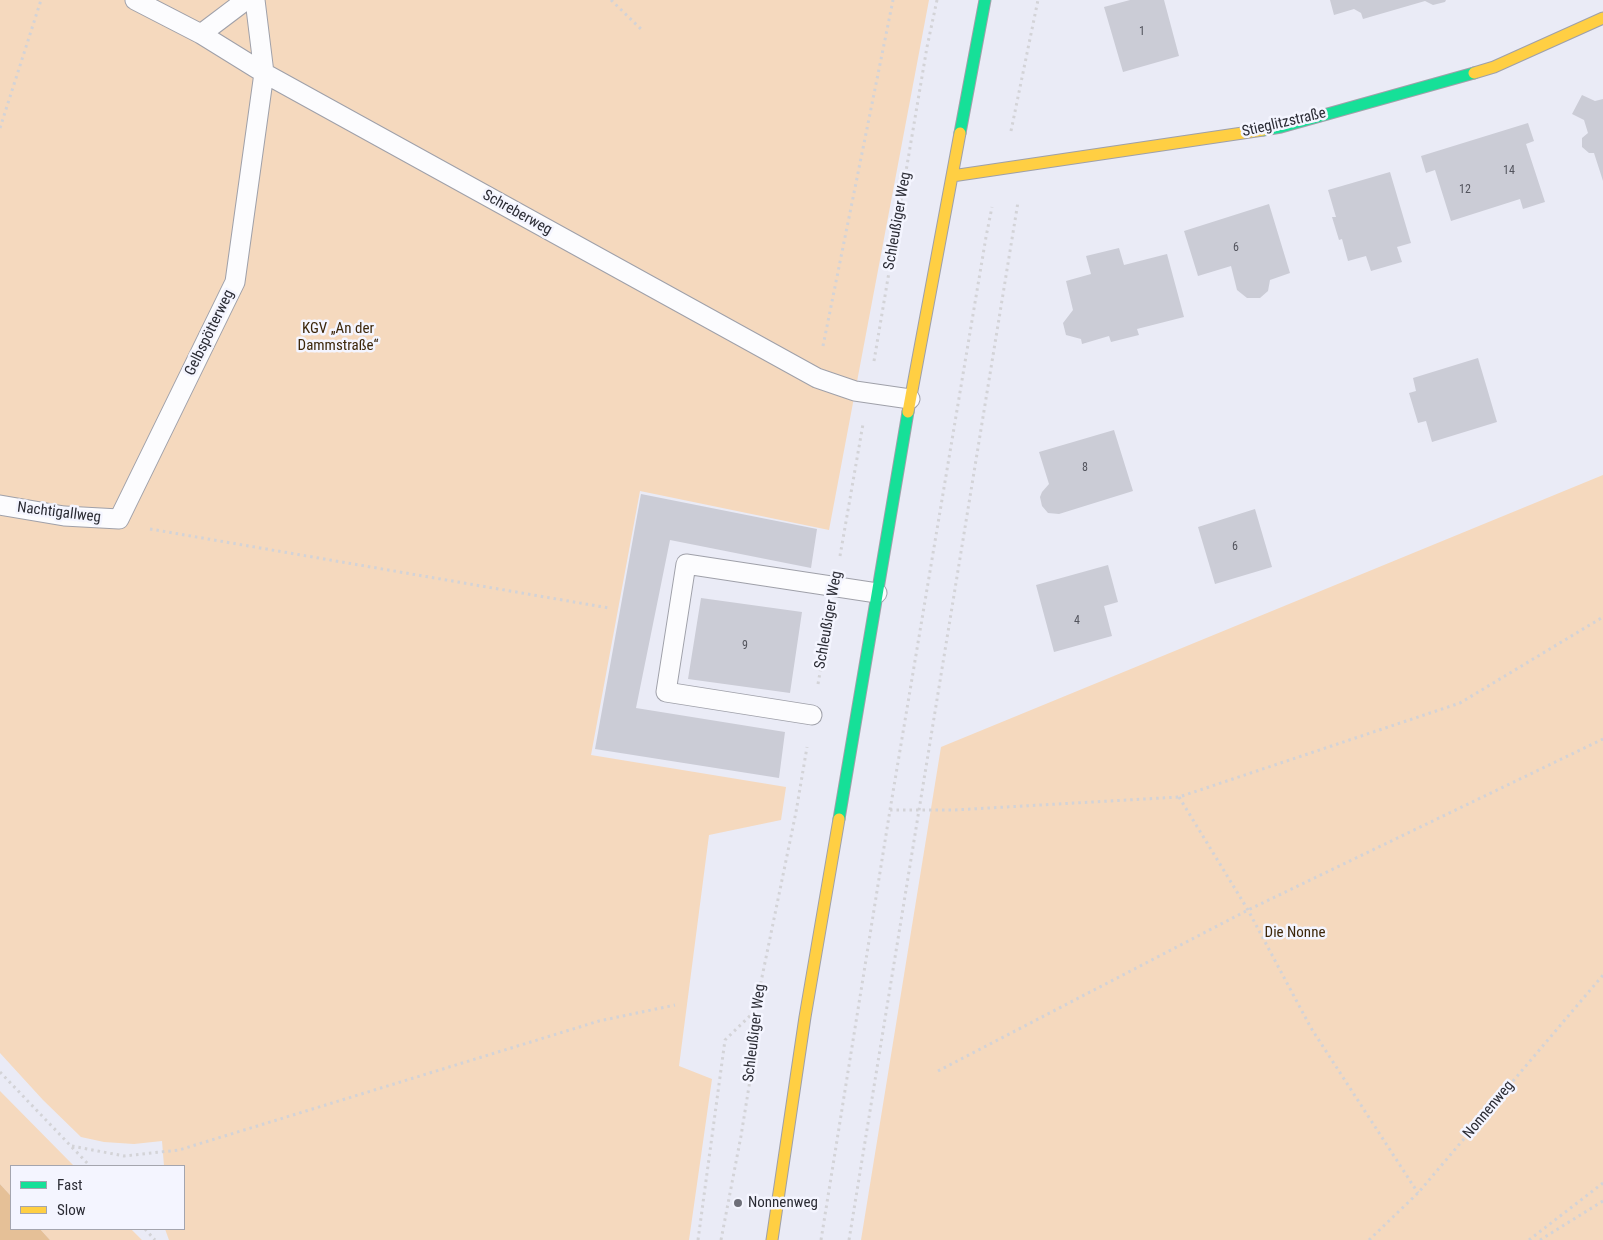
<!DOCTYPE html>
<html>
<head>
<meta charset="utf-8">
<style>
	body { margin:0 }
	#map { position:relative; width:1603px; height:1240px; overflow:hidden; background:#eaebf6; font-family:"Roboto Condensed",sans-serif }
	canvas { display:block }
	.legend { position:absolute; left:10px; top:1165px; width:175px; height:65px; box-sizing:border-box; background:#f4f5ff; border:1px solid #a4a5ae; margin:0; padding:6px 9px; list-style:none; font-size:15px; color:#2b2c35 }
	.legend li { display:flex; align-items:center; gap:10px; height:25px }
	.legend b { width:25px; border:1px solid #a4a5ae }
</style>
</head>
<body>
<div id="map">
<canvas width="1603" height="1240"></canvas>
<ul class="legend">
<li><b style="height:6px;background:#16e098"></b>Fast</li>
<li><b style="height:6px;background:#ffcf43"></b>Slow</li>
</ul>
</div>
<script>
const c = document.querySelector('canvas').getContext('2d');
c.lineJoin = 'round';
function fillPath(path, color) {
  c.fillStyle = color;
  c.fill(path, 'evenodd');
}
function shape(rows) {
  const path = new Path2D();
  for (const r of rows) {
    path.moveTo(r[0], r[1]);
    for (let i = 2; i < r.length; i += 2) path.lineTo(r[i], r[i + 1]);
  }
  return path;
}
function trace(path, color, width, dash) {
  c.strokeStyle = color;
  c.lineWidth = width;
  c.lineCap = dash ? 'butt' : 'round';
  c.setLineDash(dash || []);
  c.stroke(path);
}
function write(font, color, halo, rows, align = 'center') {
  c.font = font + ' "Roboto Condensed",sans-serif';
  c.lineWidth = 5;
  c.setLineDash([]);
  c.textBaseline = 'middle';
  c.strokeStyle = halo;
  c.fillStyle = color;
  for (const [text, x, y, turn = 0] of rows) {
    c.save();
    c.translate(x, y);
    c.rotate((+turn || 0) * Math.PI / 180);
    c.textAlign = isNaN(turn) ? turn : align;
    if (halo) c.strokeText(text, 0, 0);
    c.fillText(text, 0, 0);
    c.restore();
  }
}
fillPath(shape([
	[0,0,929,0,829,530,640,491,591,755,786,787,781,820,709,835,679,1066,712,1079,689,1240,169,1240,165,1229,184,1229,184,1166,164,1166,162,1141,134,1144,104,1142,81,1137,43,1100,0,1053],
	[1603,475,1603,1240,861,1240,941,747],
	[0,1091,74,1166,11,1166,11,1196,0,1184],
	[40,1229,131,1229,142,1240,50,1240]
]), '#f5d9be');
fillPath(shape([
	[0,1184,11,1196,11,1229,40,1229,50,1240,0,1240]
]), '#e5c097');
fillPath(shape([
	[1130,0,1164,0,1179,56,1123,72,1104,7],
	[1330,0,1446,0,1445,2,1433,5,1425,1,1363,19,1361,13,1354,9,1334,15],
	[1582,95,1595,101,1603,99,1603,181,1594,153,1589,153,1582,147,1582,138,1588,133,1584,120,1572,114],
	[1528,123,1534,141,1526,144,1545,202,1523,209,1520,199,1451,221,1435,170,1426,173,1421,156],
	[1390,172,1411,243,1397,247,1402,262,1371,271,1366,256,1348,261,1342,239,1339,240,1332,217,1336,217,1328,190],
	[1269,204,1290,273,1270,280,1268,291,1260,298,1247,298,1237,290,1231,266,1198,276,1184,231],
	[1119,248,1124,265,1167,254,1184,317,1137,329,1139,335,1111,342,1109,336,1082,344,1081,339,1066,335,1063,323,1073,310,1066,281,1091,274,1086,256],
	[1478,358,1497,422,1432,442,1426,421,1418,423,1409,393,1416,391,1413,378],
	[1114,430,1133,491,1059,514,1048,513,1042,506,1040,497,1042,492,1049,484,1039,452],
	[641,494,817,529,811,568,670,540,636,708,785,732,779,778,595,749],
	[1255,509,1272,567,1215,584,1198,527],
	[1108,565,1118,602,1104,606,1112,636,1054,652,1036,585],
	[701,598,802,612,790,693,688,679]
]), '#cbccd6');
const lane = shape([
	[135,0,201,34,264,73,817,378,855,391,910,399],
	[201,34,246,0],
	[0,505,64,516,119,519,235,282,264,73,255,0],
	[812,715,666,692,686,564,877,593]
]);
const fast = shape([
	[1263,130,1281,127,1474,73],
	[960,133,985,0],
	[839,819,908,412]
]);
const slow = shape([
	[1474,73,1494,67,1603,18],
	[952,176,1263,130],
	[908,412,960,133],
	[772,1240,805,1017,839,819]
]);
trace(lane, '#9fa0a9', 21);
trace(fast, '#9fa0a9', 13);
trace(slow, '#9fa0a9', 13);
trace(shape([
	[611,0,642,30],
	[0,128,41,0],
	[1011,131,1038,0],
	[823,346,893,0],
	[874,361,927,47,937,0],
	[150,529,609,608],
	[840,556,863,424],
	[818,684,830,616],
	[1179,797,1248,910,1311,1028,1418,1193],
	[890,810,954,810,1179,797,1460,703,1603,617],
	[938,1071,1248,910,1603,739],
	[0,1072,90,1166],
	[72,1146,124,1156,179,1150,599,1021,675,1005],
	[145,1229,155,1240],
	[698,1240,725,1040,754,1012],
	[721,1240,741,1136,756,1043,755,1011,796,812,807,747],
	[821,1240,890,810,986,237,992,207],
	[849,1240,1018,202],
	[1369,1240,1418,1193,1603,975],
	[1529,1240,1603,1183],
	[1540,1240,1603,1201]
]), '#d3d3d7', 3, [2.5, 4]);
trace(lane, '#fcfcfe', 19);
trace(fast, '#16e098', 11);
trace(slow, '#ffcf43', 11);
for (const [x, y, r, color] of [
	[738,1203,5,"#6e6f79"]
]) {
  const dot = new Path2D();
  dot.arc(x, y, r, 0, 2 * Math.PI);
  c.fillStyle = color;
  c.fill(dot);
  trace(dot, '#f4f5ff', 2);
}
write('12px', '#53545d', null, [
	["1",1142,32],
	["14",1509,171],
	["12",1465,190],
	["6",1236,248],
	["8",1085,468],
	["6",1235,547],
	["4",1077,621],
	["9",745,646]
]);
write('15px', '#2b2c35', '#f4f5ff', [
	["Stieglitzstraße",1284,123,-13],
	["Schreberweg",517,213,29],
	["Schleußiger Weg",898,221,-80],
	["Gelbspötterweg",210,333,-64],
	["Nachtigallweg",59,513,7],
	["Schleußiger Weg",829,620,-80],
	["Schleußiger Weg",755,1033,-83],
	["Nonnenweg",1489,1110,-50]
]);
write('15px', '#3d270a', '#f4f5ff', [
	["KGV „An der",338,329],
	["Dammstraße“",338,346],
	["Die Nonne",1295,933]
]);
write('15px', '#2b2c35', '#f4f5ff', [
	["Nonnenweg",748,1203]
], 'left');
</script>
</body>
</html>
